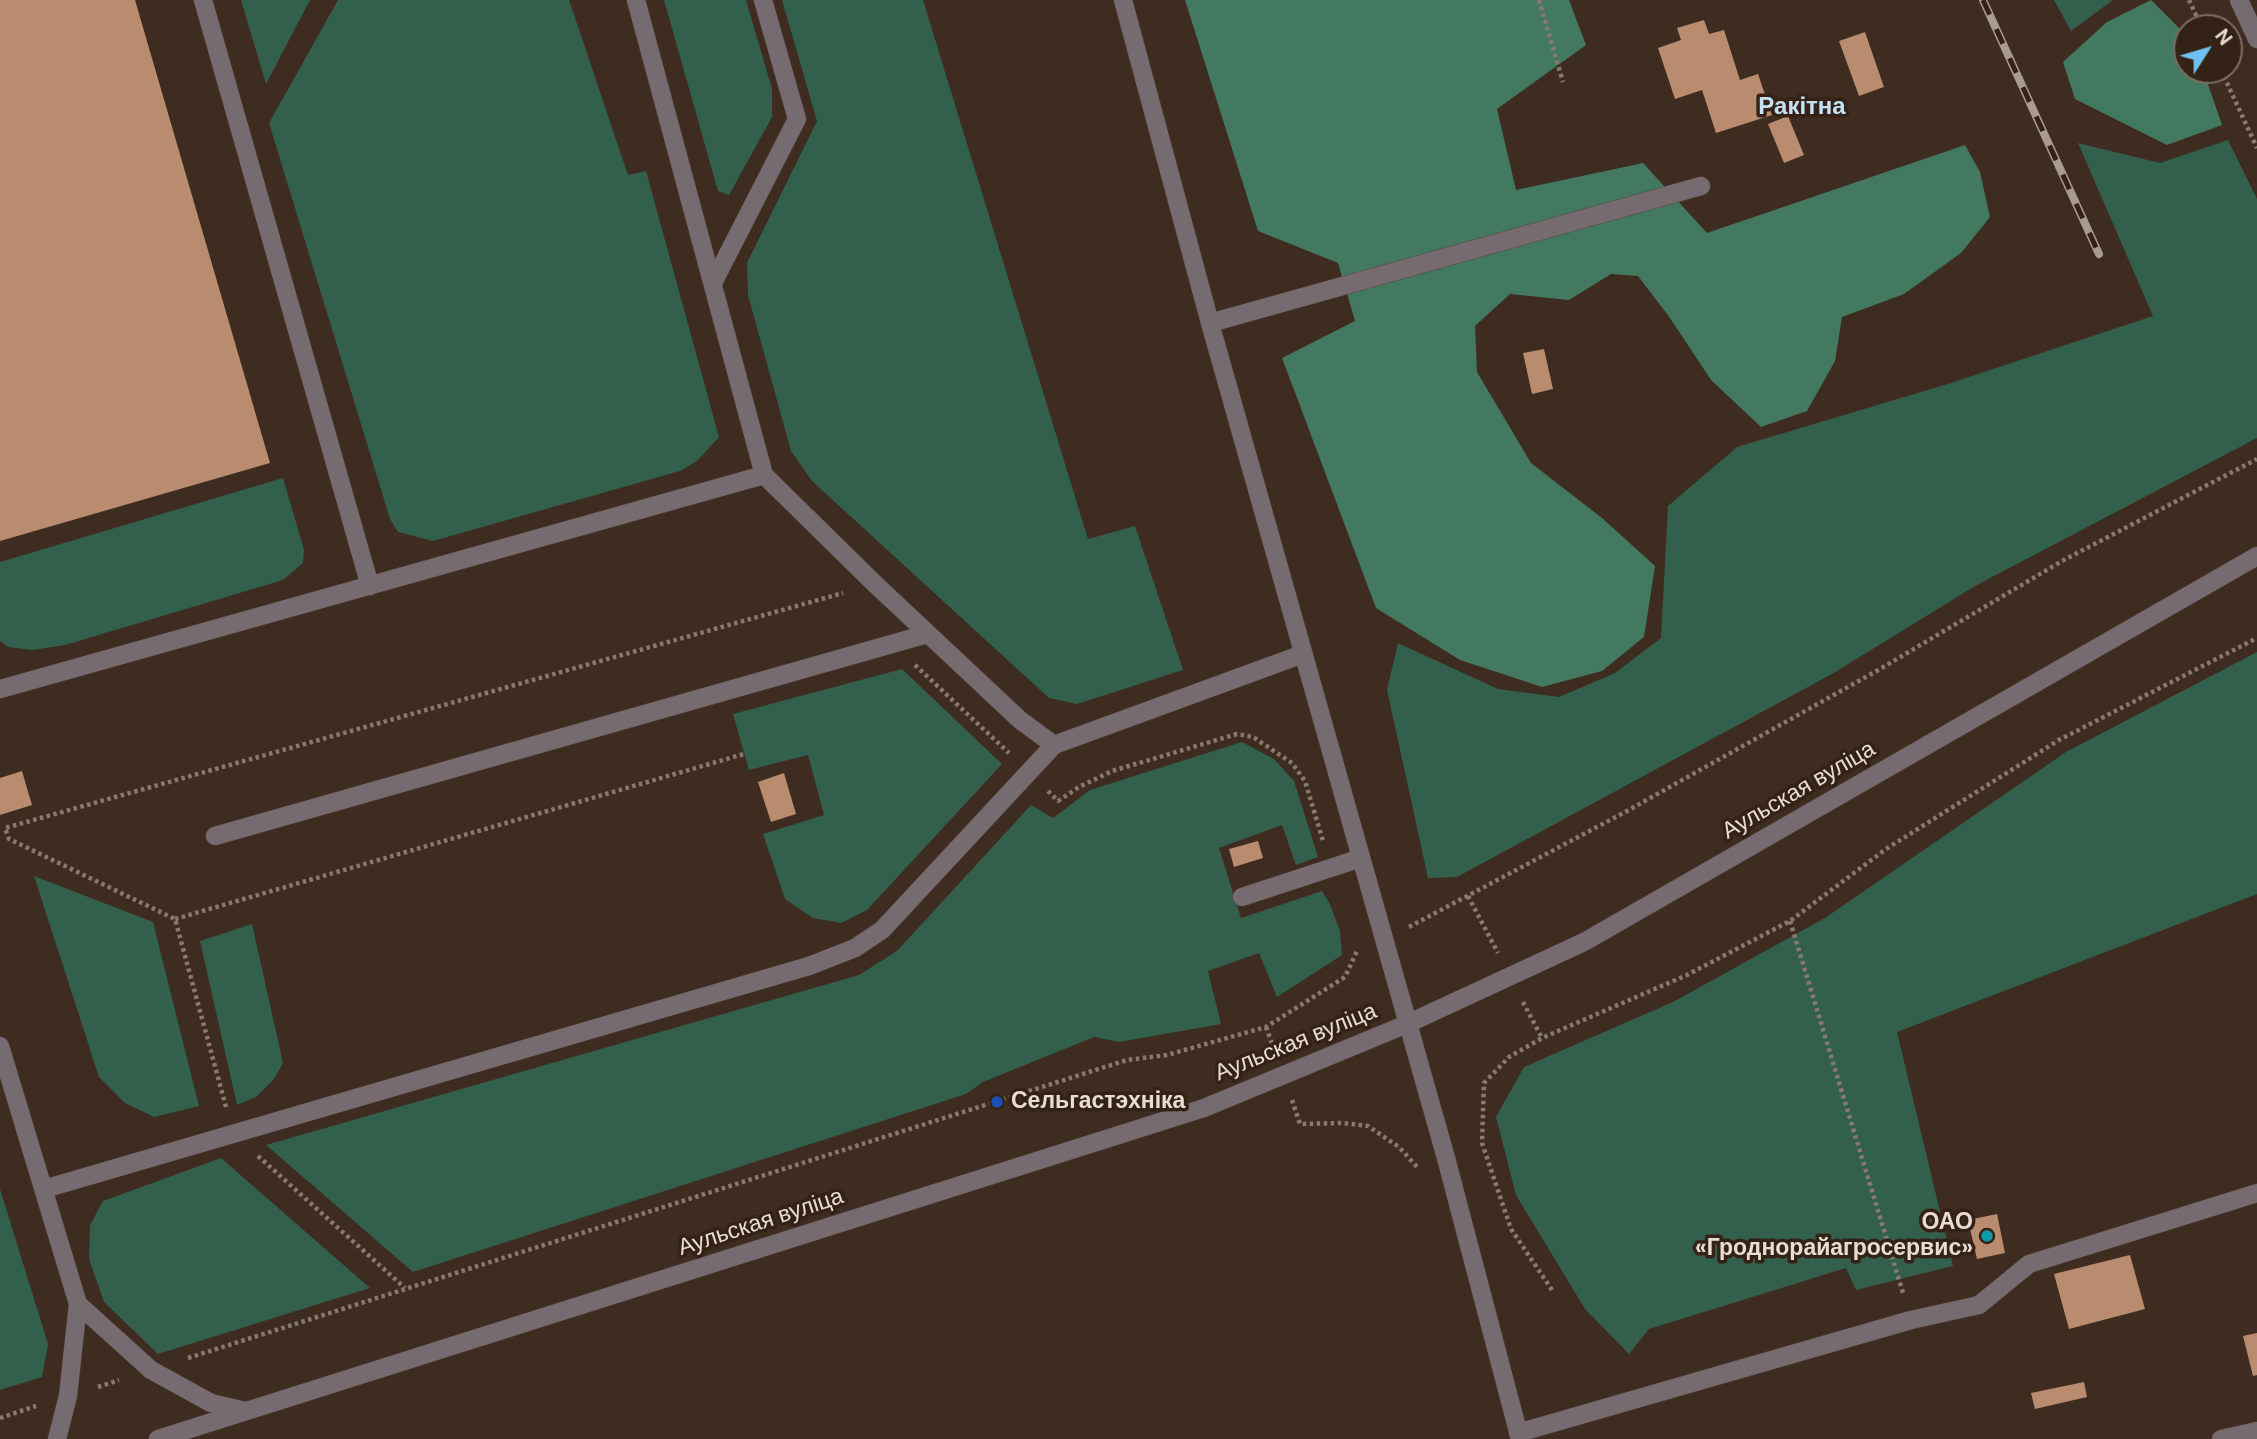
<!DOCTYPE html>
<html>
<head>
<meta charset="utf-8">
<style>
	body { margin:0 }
	#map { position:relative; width:2257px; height:1439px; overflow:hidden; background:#3e2c20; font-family:"DM Sans",sans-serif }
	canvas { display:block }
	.north { position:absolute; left:2173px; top:14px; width:70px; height:70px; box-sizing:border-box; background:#342216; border:2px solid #7c6c62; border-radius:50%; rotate:53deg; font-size:19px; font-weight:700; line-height:28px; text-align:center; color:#e8dcd4 }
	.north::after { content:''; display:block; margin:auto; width:24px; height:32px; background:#6dc2f3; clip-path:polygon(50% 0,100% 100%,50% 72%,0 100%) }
</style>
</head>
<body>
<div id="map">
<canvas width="2257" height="1439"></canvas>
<div class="north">N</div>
</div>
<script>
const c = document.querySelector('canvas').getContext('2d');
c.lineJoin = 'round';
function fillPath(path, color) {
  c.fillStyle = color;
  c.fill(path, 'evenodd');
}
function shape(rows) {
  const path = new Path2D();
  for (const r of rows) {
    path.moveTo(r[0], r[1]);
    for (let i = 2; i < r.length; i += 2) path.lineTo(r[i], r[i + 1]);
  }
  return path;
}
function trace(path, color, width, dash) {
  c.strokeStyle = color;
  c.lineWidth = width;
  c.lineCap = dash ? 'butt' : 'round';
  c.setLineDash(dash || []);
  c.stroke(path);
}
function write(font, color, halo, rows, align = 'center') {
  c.font = font + ' "DM Sans",sans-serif';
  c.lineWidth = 7;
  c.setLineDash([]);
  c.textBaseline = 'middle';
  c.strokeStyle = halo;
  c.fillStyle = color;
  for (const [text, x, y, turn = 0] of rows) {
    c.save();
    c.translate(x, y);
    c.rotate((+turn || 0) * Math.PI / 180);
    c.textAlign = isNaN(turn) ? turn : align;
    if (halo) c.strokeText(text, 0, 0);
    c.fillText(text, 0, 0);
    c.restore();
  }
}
fillPath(shape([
	[241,0,310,0,266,84],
	[338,0,569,0,628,175,646,171,719,437,697,461,680,471,433,541,398,532,390,519,269,123],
	[664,0,746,0,772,89,772,117,729,195,718,191],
	[782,0,923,0,1088,539,1135,526,1183,670,1077,704,1049,698,812,481,791,451,748,295,747,263,817,121],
	[2054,0,2113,0,2071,31],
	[2228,140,2257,199,2257,438,1975,586,1832,674,1457,877,1428,878,1387,690,1398,643,1498,689,1559,697,1615,673,1661,638,1668,506,1737,447,1951,383,2153,316,2078,143,2160,163],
	[283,478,304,550,303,563,283,580,65,645,32,650,8,647,0,641,0,562],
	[2257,652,2257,894,1897,1032,1953,1266,1856,1290,1846,1268,1649,1329,1629,1354,1585,1309,1516,1195,1496,1117,1524,1067,1673,1002,1825,918,2066,752],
	[902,669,1002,764,867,910,841,923,813,918,785,899,763,834,824,815,808,755,749,770,733,714],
	[1242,742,1274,759,1294,781,1318,857,1296,865,1282,825,1219,848,1241,918,1322,891,1330,904,1340,931,1342,955,1277,997,1259,953,1208,971,1221,1024,1119,1042,1094,1037,983,1082,966,1094,413,1272,266,1145,859,975,897,951,1031,805,1053,818,1090,790],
	[34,876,153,922,199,1106,154,1117,125,1103,99,1077],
	[252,924,283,1063,274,1079,256,1097,237,1105,200,941],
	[221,1158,370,1288,158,1354,104,1302,89,1259,90,1225,103,1201],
	[0,1189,48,1344,42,1377,0,1390]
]), '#335f4d');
fillPath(shape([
	[1185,0,1569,0,1586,45,1497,109,1516,190,1643,163,1707,233,1965,145,1980,172,1990,217,1961,253,1904,294,1842,317,1835,361,1807,411,1761,427,1711,380,1670,318,1638,276,1611,274,1569,300,1510,294,1475,326,1477,372,1531,463,1602,518,1655,566,1644,637,1602,671,1542,687,1460,660,1376,608,1282,358,1355,321,1338,263,1258,231],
	[2151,0,2187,36,2187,70,2203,70,2222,125,2167,145,2075,99,2063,62,2107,22]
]), '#437861');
fillPath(shape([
	[0,0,135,0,270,463,0,541],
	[1704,20,1709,34,1724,30,1740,80,1758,74,1772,115,1716,133,1702,90,1675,99,1658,48,1681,40,1677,28],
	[1865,32,1884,87,1859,96,1839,41],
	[1788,116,1804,155,1784,163,1768,124],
	[1544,349,1553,389,1532,394,1523,353],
	[22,771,32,805,0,815,0,778],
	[784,773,796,814,771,822,758,782],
	[1258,841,1263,858,1234,867,1229,849],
	[1997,1214,2005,1253,1977,1259,1968,1220],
	[2130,1255,2145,1309,2069,1329,2054,1274],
	[2257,1333,2257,1375,2253,1376,2243,1336],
	[2084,1382,2087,1397,2035,1409,2031,1393]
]), '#b98c6f');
const minor = shape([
	[203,0,370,586],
	[636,0,764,475],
	[1123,0,1210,323,1446,1158,1520,1439],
	[2239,0,2257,39],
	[713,283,797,119,763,0],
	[1210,323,1701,186],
	[0,689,764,475,875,584,1020,720,1054,745,1303,654],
	[215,836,927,634],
	[1242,897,1361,858],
	[0,1046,78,1304,68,1396,57,1439],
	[44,1189,809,966,855,948,882,930,1054,745],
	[78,1304,151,1370,211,1403,245,1411],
	[1518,1433,1911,1320,1979,1305,2029,1264,2257,1193],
	[158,1439,1204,1108,1407,1024,1584,942,2257,556],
	[2221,1439,2257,1431]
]);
trace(minor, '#59483d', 19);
trace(shape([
	[1539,0,1563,82],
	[2189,0,2202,28],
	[2221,70,2257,148],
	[915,665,1009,753],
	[1048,791,1058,801,1079,787,1112,771,1237,734,1253,737,1292,763,1305,781,1323,841],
	[1468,896,1498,953],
	[175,919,744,754],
	[1790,921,1903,1293],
	[1409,927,1627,811,1880,669,2062,561,2257,459],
	[1523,1002,1542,1038],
	[1266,1027,1274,1049],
	[1292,1100,1300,1124,1343,1123,1368,1126,1399,1147,1418,1168],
	[226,1107,175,919,9,839,5,828,843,593],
	[258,1156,405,1288],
	[1552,1290,1511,1229,1482,1143,1484,1083,1509,1057,1542,1038,1687,975,1790,921,1886,849,2059,740,2257,638],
	[188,1358,1127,1060,1167,1055,1266,1027,1345,977,1357,951],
	[98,1387,119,1380],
	[0,1418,36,1406]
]), '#897a70', 4.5, [3.5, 3.5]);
trace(minor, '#766b71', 18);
const rail = shape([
	[1983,0,2099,254]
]);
trace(rail, '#a99b92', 8);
trace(rail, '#342216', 5, [16]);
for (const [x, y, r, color] of [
	[997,1102,7,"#1a4fb4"],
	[1987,1236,7,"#0f9aa8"]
]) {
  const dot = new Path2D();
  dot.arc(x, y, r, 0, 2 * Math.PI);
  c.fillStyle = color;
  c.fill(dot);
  trace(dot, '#342216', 2.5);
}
write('23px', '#e8dcd4', '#342216', [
	["Аульская вуліца",1799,791,-30],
	["Аульская вуліца",1296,1043,-22],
	["Аульская вуліца",761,1223,-18]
]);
write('bold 23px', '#e8dcd4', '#342216', [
	["Сельгастэхніка",1011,1102],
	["ОАО",1973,1223,"right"],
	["«Гроднорайагросервис»",1973,1249,"right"]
], 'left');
write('bold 24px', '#c5e2f4', '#342216', [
	["Ракітна",1802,108]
]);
</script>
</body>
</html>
